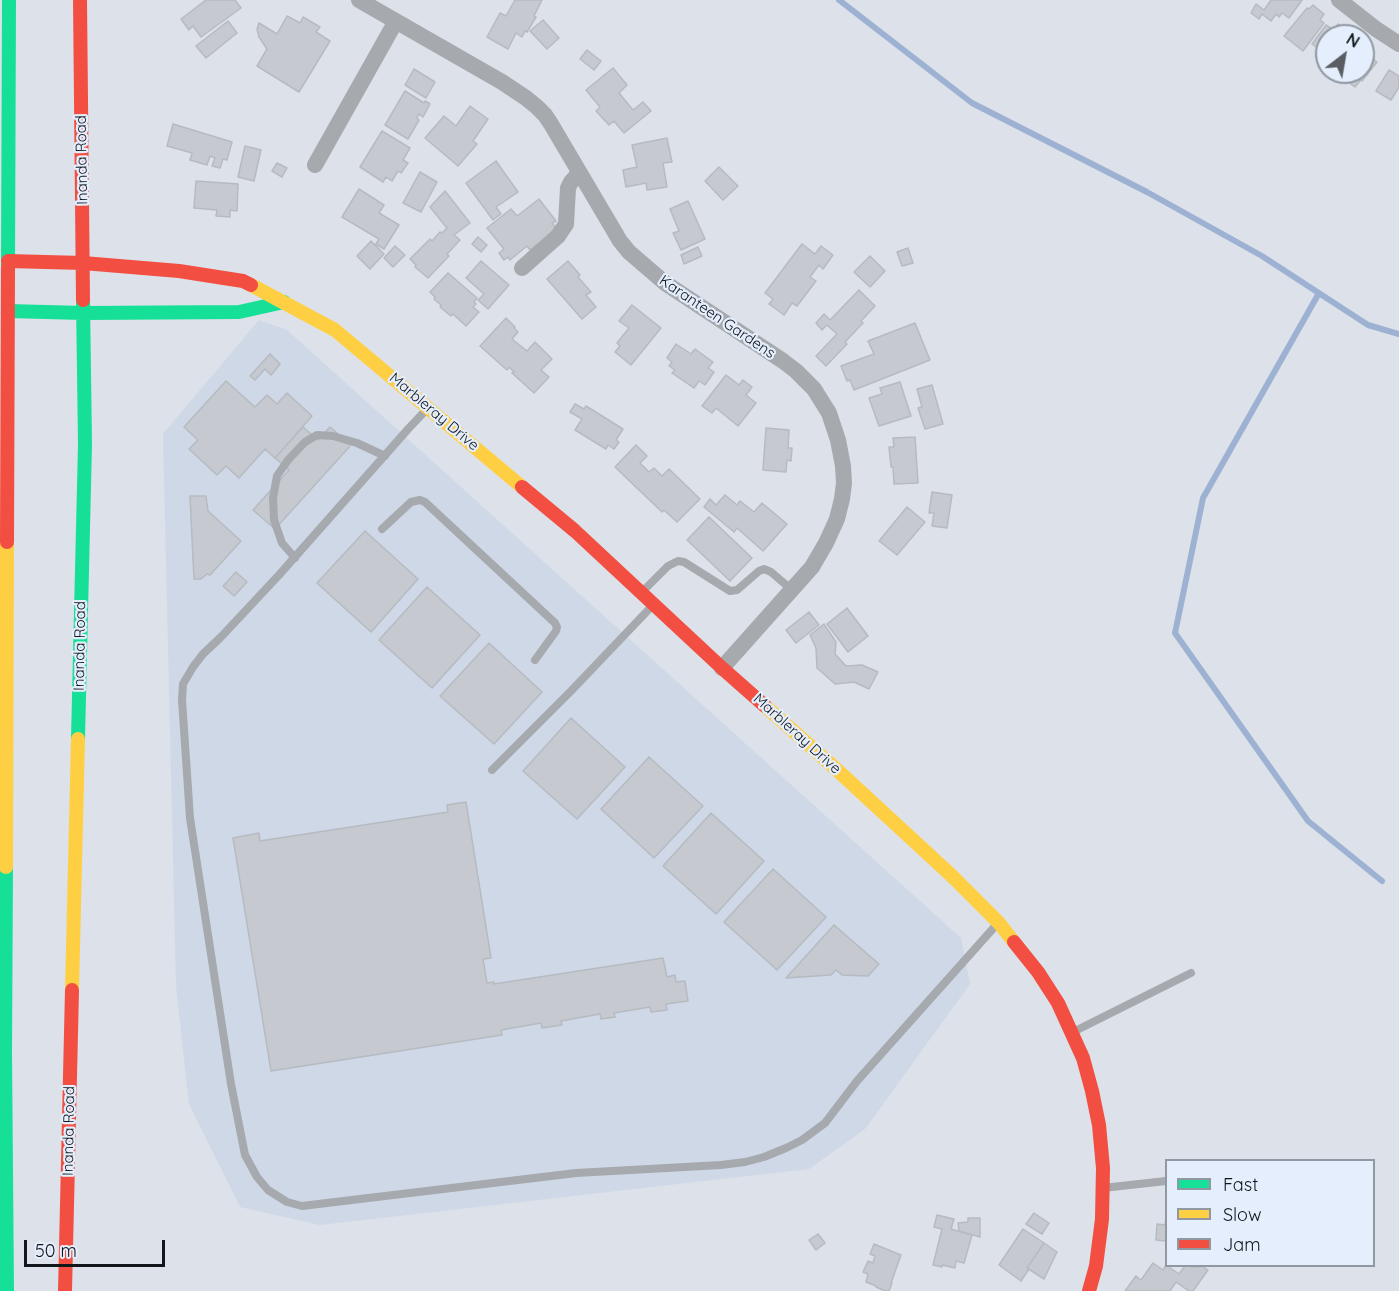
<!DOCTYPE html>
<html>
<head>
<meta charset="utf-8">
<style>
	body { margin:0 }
	#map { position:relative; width:1399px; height:1291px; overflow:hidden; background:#dde1e9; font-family:Quicksand,sans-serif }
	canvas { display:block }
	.legend { position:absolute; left:1165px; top:1159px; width:210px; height:108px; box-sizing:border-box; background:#e4eefc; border:2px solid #9098a2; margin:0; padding:8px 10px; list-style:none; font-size:18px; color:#12161b }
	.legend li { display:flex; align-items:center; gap:12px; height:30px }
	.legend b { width:30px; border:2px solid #9098a2 }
	.north { position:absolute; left:1315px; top:24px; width:60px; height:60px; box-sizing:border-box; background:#e4eefc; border:2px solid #9098a2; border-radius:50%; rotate:31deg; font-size:16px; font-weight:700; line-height:24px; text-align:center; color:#12161b }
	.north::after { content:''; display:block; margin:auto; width:21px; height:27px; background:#595d63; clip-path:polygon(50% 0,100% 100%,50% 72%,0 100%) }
	.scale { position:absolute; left:24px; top:1240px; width:141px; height:27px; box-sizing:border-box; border:3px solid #12161b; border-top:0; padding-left:8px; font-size:18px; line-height:21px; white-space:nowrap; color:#12161b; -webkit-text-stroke:4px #e4eefc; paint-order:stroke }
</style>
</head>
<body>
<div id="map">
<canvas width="1399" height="1291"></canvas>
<ul class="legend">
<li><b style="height:8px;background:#16e098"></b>Fast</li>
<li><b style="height:8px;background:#ffcf43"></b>Slow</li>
<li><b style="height:8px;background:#f24e42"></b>Jam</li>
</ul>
<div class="north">N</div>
<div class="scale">50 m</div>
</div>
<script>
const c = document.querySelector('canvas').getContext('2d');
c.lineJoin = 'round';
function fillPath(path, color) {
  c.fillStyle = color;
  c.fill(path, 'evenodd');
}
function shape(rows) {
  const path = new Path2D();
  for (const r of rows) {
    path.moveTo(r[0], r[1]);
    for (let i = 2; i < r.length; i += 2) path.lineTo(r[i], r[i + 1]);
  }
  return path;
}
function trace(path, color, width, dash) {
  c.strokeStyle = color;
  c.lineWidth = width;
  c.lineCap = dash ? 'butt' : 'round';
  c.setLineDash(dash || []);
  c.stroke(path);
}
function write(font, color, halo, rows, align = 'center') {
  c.font = font + ' Quicksand,sans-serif';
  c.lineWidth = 4.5;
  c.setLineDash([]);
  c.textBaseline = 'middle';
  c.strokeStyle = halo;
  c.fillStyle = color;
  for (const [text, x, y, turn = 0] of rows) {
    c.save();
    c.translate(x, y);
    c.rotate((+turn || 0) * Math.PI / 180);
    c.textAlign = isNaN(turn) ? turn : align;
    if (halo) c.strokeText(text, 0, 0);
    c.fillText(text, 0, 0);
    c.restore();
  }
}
fillPath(shape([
	[259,320,287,330,961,938,970,984,865,1129,809,1169,320,1225,240,1207,189,1104,176,986,163,434]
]), '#cfd8e7');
trace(shape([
	[839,0,972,103,1147,192,1262,256,1368,325,1399,334],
	[1319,293,1203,498,1175,633,1308,821,1382,881]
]), '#9db2d2', 6);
const building = shape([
	[206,0,235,0,241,8,201,37,193,26,189,30,181,19,206,0],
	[515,0,542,0,534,16,536,17,527,32,525,31,522,37,516,33,508,49,487,37,500,13,506,16,515,0],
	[1271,0,1302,0,1289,18,1282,13,1279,17,1276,14,1271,21,1262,14,1259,19,1251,13,1256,4,1264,10,1271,0],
	[1313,5,1324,14,1320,20,1324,23,1303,51,1284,36,1307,8,1309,9,1313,5],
	[287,16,300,23,303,17,320,27,316,32,330,41,299,92,257,66,267,49,259,37,257,29,259,23,277,34,287,16],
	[543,20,559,38,547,49,530,31,543,20],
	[228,21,237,33,206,58,196,46,228,21],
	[1338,24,1351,33,1349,36,1327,36,1327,55,1312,44,1326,25,1334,30,1338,24],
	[587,50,601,61,594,70,580,59,587,50],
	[1363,51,1377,62,1362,81,1351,72,1363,72,1363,51],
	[613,68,627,85,619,93,633,110,643,102,651,111,624,133,614,121,609,125,596,111,600,107,586,90,613,68],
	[414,69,435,82,426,98,405,85,414,69],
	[1389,70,1399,76,1399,87,1391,100,1376,91,1389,70],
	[1349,72,1360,81,1355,87,1344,79,1349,72],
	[405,91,424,103,425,101,430,104,423,117,419,114,417,118,419,120,408,139,385,125,405,91],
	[470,106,488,119,473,141,477,144,458,166,425,138,444,116,456,126,470,106],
	[173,124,232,142,227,160,223,159,220,168,212,166,215,158,210,156,207,165,190,160,192,153,167,146,173,124],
	[382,131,410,148,403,160,408,163,401,173,398,171,392,181,386,177,383,182,360,167,382,131],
	[667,138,672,162,663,163,667,187,647,190,646,183,626,187,623,170,637,167,632,145,667,138],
	[245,146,261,150,254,181,238,177,245,146],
	[496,161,518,192,496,207,501,214,493,220,466,183,496,161],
	[277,163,287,168,282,177,272,171,277,163],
	[719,167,738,186,723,200,705,181,719,167],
	[420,172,437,182,421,212,403,203,420,172],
	[196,181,238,184,237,211,230,210,230,217,216,216,217,210,194,208,196,181],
	[359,189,384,205,379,213,399,225,384,249,376,244,379,239,342,217,359,189],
	[445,191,470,223,454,235,460,240,447,254,449,256,428,278,415,267,416,265,410,259,430,239,432,241,440,232,442,233,447,228,430,207,445,191],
	[539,199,556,221,552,223,557,229,530,250,527,246,510,260,508,257,504,260,499,253,504,249,487,228,511,209,517,216,539,199],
	[688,201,705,239,681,250,673,233,679,231,670,209,688,201],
	[478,237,487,245,481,252,472,244,478,237],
	[371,241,384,254,370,269,357,256,371,241],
	[802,244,815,254,821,246,833,255,823,269,819,265,810,277,816,281,797,306,792,303,784,315,769,304,773,299,765,293,802,244],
	[395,246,405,255,393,267,384,258,395,246],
	[698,247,702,256,684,264,681,255,698,247],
	[908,248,913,263,902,266,897,252,908,248],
	[870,256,885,271,870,287,854,272,870,256],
	[481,261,509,285,488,309,478,300,484,294,466,278,481,261],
	[568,261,580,275,578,277,591,292,586,295,596,307,582,319,547,279,568,261],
	[448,273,477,298,474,302,476,304,473,307,479,312,466,326,453,314,451,316,440,307,441,305,434,299,435,297,430,292,448,273],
	[859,290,875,306,861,321,863,323,845,342,847,344,826,366,816,356,837,334,827,325,822,330,816,323,824,314,830,320,859,290],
	[632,305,661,328,631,365,615,352,620,346,617,343,629,328,619,321,632,305],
	[506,318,515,327,514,328,518,332,512,339,527,351,535,342,552,359,541,370,549,377,534,393,512,373,514,372,509,367,507,370,480,346,506,318],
	[915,323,930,360,854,390,850,380,847,381,841,366,874,354,868,341,915,323],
	[676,344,691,354,695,349,713,362,708,368,714,372,705,385,699,381,694,388,672,373,675,370,669,366,672,362,667,358,676,344],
	[270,354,280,364,271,375,265,369,255,380,250,376,270,354],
	[726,375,739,385,743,380,752,387,746,395,756,403,738,426,716,408,712,413,702,406,726,375],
	[226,381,255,407,267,395,277,404,287,393,312,416,275,458,265,449,239,478,226,466,217,475,189,449,198,440,184,427,226,381],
	[900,382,911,416,879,426,869,398,882,394,880,388,900,382],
	[932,385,943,424,925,429,918,408,922,407,917,389,932,385],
	[575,404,584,409,586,406,623,429,616,440,619,442,614,449,608,445,606,449,575,430,582,419,570,412,575,404],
	[303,427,318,440,330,427,351,445,275,529,253,510,289,470,275,458,303,427],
	[766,428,789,430,788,448,792,448,791,461,787,460,786,472,763,470,766,428],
	[915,437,918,483,894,484,893,467,891,467,889,447,894,447,893,438,915,437],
	[636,445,647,456,640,463,649,472,654,468,662,476,669,469,700,499,677,522,664,510,662,512,615,467,636,445],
	[932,492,952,495,947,528,932,526,934,513,929,513,932,492],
	[725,495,737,505,740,501,754,512,762,503,787,524,763,551,737,528,734,532,704,507,710,499,716,505,725,495],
	[190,496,206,496,208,511,241,541,210,575,207,574,201,579,194,579,190,496],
	[907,507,925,522,897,555,879,541,907,507],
	[709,517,752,558,730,581,687,540,709,517],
	[365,531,418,579,371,632,317,583,365,531],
	[236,572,247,582,234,596,223,586,236,572],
	[427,587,480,635,432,688,379,640,427,587],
	[847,608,868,636,848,652,827,624,847,608],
	[809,612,819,625,796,643,786,630,809,612],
	[824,624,836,642,835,654,846,666,862,665,878,672,869,689,854,682,835,684,817,668,816,648,810,635,824,624],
	[489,643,542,692,494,744,440,696,489,643],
	[571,718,625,767,577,819,523,771,571,718],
	[649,757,703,806,654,858,601,809,649,757],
	[466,802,491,958,483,959,487,983,494,982,494,984,663,958,667,977,675,975,676,982,685,981,688,1001,666,1004,667,1010,651,1012,650,1007,614,1013,615,1017,601,1019,600,1014,561,1021,562,1025,542,1028,541,1023,501,1030,502,1035,271,1071,233,838,259,833,260,841,448,812,447,805,466,802],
	[711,813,764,861,716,914,663,866,711,813],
	[773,869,826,917,777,970,724,922,773,869],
	[834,925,879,964,868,976,842,975,836,970,831,975,786,978,834,925],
	[1034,1213,1049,1223,1042,1234,1026,1224,1034,1213],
	[937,1215,954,1219,951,1229,972,1235,964,1263,956,1261,955,1268,942,1265,942,1267,933,1265,942,1229,934,1227,937,1215],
	[1166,1217,1166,1241,1156,1240,1157,1224,1165,1225,1166,1217],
	[968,1218,980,1218,980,1237,959,1231,958,1223,968,1222,968,1218],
	[1023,1229,1044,1243,1027,1268,1029,1269,1021,1281,999,1265,1023,1229],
	[818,1234,825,1243,816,1250,809,1240,818,1234],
	[1044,1243,1057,1252,1044,1279,1027,1268,1044,1243],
	[874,1244,901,1255,891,1283,892,1283,889,1291,885,1291,876,1287,876,1286,866,1282,868,1274,863,1272,868,1261,873,1263,875,1256,870,1254,874,1244],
	[1153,1263,1163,1270,1166,1265,1179,1274,1185,1266,1199,1267,1202,1266,1208,1270,1193,1291,1189,1291,1176,1282,1170,1291,1125,1291,1136,1276,1141,1280,1153,1263]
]);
fillPath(building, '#c6cad0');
trace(building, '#b6bac1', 1.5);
trace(shape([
	[427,409,409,428,279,575,221,637,203,654,193,667,183,684,182,700,190,818,231,1084,245,1155,257,1177,268,1190,287,1202,302,1206,576,1173,721,1165,745,1162,764,1157,786,1148,802,1140,825,1123,857,1081,998,923],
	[382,529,411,502,420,500,425,502,555,623,557,627,556,631,535,660],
	[295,558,282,543,274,520,273,498,277,476,288,460,305,442,317,435,333,436,357,443,385,456],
	[642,592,668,566,678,561,684,562,730,591,737,590,759,571,764,569,771,572,792,590],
	[492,770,571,691,653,605],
	[1073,1032,1191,973],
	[1103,1188,1166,1181]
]), '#a6a9ad', 8);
trace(shape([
	[359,0,502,82,526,98,537,107,545,115,551,124,620,241,629,252,665,283,783,361,796,371,814,389,829,413,838,440,843,466,844,483,842,499,837,519,826,543,812,567,722,668],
	[1339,0,1376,29,1399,44],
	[315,165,396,21],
	[522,268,558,236,566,224,568,188,571,182,579,173]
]), '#a6a9ad', 16);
trace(shape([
	[8,267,9,0],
	[8,311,83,313,239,312,284,302],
	[78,739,85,444,83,300],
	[6,867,5,1052,7,1291]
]), '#16e098', 14);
trace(shape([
	[251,285,335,330,522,487],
	[765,706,836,769,952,876,999,923,1014,942],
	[6,867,7,542],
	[72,990,78,739]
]), '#ffcf43', 14);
trace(shape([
	[80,0,83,300],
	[8,261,83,263,179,271,243,281,251,285],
	[522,487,575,531,722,668,765,706],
	[7,542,8,267],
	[1014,942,1038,972,1058,1003,1083,1058,1092,1091,1099,1125,1103,1168,1102,1219,1096,1266,1089,1291],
	[65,1291,72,990]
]), '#f24e42', 14);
write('15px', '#12161b', '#e4eefc', [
	["Inanda Road",82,160,-91],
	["Karanteen Gardens",717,317,34],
	["Marbleray Drive",434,412,40],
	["Inanda Road",80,646,-89],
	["Marbleray Drive",797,734,42],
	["Inanda Road",69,1131,-89]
]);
</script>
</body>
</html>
